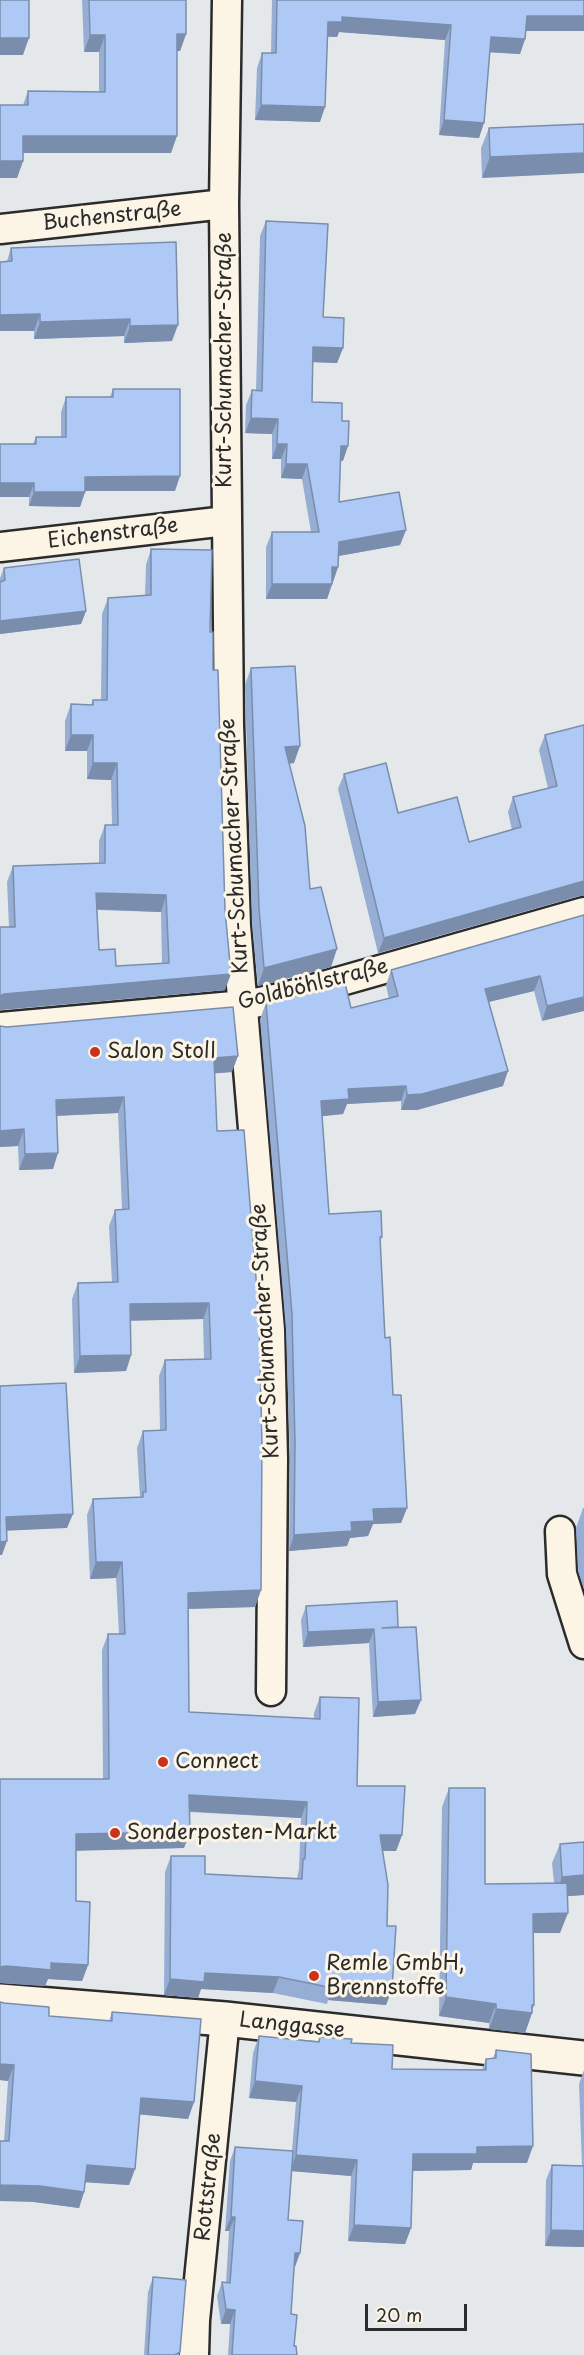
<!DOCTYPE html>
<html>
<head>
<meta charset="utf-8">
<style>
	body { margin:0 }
	#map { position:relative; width:584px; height:2355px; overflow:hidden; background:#e5e8ea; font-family:"Playpen Sans",sans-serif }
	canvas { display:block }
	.scale { position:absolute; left:365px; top:2304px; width:102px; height:27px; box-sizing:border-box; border:3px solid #2b2b2b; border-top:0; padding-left:8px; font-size:18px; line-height:21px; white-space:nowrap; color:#2b2b2b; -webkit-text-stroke:4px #fcf5e5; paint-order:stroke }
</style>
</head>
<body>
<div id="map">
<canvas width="584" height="2355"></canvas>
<div class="scale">20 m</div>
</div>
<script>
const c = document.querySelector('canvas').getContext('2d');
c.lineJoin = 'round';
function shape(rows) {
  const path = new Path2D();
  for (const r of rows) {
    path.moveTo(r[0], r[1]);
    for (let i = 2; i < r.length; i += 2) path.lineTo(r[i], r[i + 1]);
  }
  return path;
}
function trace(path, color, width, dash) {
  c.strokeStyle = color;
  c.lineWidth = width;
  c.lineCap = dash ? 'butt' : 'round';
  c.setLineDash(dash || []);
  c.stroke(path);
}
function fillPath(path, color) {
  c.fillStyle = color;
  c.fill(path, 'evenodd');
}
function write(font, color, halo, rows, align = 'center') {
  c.font = font + ' "Playpen Sans",sans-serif';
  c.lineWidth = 6;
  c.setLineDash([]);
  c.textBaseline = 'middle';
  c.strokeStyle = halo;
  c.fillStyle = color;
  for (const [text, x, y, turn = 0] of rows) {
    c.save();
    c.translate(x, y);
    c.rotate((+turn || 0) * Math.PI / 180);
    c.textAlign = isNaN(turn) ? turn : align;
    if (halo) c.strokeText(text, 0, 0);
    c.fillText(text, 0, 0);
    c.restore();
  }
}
const street = shape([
	[227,0,224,204,229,725,236,926,270,1330,273,1459,271,1691],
	[0,229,224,204],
	[0,547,226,521],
	[0,1027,244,1005,285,997,584,912],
	[560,1531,562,1574,584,1644],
	[194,2355,195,2320,225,2019]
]);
const secondary = shape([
	[0,2001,225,2019,584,2058]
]);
trace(street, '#2b2b2b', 33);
trace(secondary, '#2b2b2b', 38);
trace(street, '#fcf5e5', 28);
trace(secondary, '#fcf5e5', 33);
fillPath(shape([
	[82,0,186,0,186,34,180,51,177,51,171,153,23,153,23,161,17,178,23,105,28,91,99,92,99,52,84,52],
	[272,0,584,0,584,31,526,31,525,39,520,54,490,52,479,138,439,135,445,40,339,32,337,37,327,37,320,122,255,120,257,68,262,53,271,53],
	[584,124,482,178,481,148,489,128],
	[266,221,323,317,343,348,337,363,313,362,312,402,342,421,343,461,340,461,339,502,406,530,400,545,338,556,338,567,327,599,266,599,266,547,272,532,311,532,302,479,281,478,281,459,272,459,272,434,245,433,246,405,252,390,256,391,260,236],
	[11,248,172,341,124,343,124,336,34,339,34,331,0,331,0,262,7,261],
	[113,389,175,491,85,491,80,507,29,506,29,497,33,444,36,437,61,437,61,412,66,397,110,397],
	[151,549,210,632,213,670,225,990,0,1010,9,927,7,882,13,866,99,863,99,841,105,825,112,825,111,780,87,779,87,751,65,751,65,721,71,704,91,705,93,700,101,700,102,614,108,598,145,596,146,565],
	[97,910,161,912,162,964,116,966,99,950],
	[4,568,86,611,81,624,0,634,0,578],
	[251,668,294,763,289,764,310,889,331,967,258,986,252,925,245,685],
	[584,725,584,896,579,896,378,953,338,789,344,774,398,813,469,842,512,830,508,812,513,797,548,788,539,750,545,735],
	[584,915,542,1021,534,991,489,1002,503,1086,417,1110,401,1110,401,1101,347,1104,343,1114,322,1116,329,1214,382,1237,380,1243,385,1338,393,1395,407,1508,401,1523,373,1524,368,1536,350,1538,347,1546,289,1551,290,1459,286,1330,260,1019,266,1003,351,1008,389,999,386,985,391,970],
	[0,1026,232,1072,214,1073,217,1131,261,1590,255,1607,188,1609,189,1712,314,1719,314,1713,320,1697,357,1786,402,1835,396,1851,383,1851,387,1926,392,1989,386,2005,328,2000,327,2004,273,1993,201,1989,198,1998,164,1995,165,1872,171,1856,205,1874,297,1878,299,1869,301,1818,189,1812,184,1848,76,1850,76,1901,88,1965,82,1981,48,1979,45,1986,0,1983,0,1779,103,1779,102,1650,108,1634,119,1634,116,1578,90,1579,87,1515,93,1499,140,1497,137,1448,143,1431,160,1431,159,1376,165,1360,204,1359,203,1319,131,1320,131,1355,126,1371,74,1373,72,1299,78,1283,112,1282,109,1226,115,1210,122,1209,118,1113,57,1116,53,1169,19,1170,18,1146,0,1147],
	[583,1508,584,1508,584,1589,578,1571,576,1528],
	[306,1606,398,1628,421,1700,415,1714,373,1717,369,1643,303,1647,301,1620],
	[449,1788,485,1884,554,1883,552,1863,560,1844,584,1895,567,1896,560,1933,533,1933,532,2013,525,2033,489,2029,489,2023,439,2016,442,1807],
	[0,2002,49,2016,109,2021,112,2012,194,2102,188,2119,140,2114,135,2169,129,2185,85,2182,84,2192,79,2208,34,2202,4,2141,8,2081,0,2080],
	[259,2036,318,2041,320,2037,351,2043,392,2069,482,2070,486,2059,493,2058,496,2050,527,2163,473,2163,471,2170,412,2171,411,2228,405,2244,348,2241,351,2176,292,2171,288,2220,300,2253,294,2267,291,2314,294,2346,297,2355,228,2355,230,2324,221,2324,217,2296,222,2282,226,2283,229,2231,225,2231,230,2161,235,2147,292,2151,296,2102,249,2098,253,2053],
	[584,2070,584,2247,545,2246,546,2180,552,2165,582,2166,579,2084],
	[153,2277,180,2352,179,2355,144,2355,148,2292]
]), '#96add4');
fillPath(shape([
	[527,16,584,16,584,31,521,31],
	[342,17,451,25,445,40,339,32,337,37,322,36,328,22],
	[177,34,186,34,180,51,171,51],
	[90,35,105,35,99,52,84,52],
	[491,37,525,39,520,54,485,52],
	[0,38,29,38,23,55,0,55],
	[261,105,325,107,320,122,255,120],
	[444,120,484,123,479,138,439,135],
	[23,136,177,136,171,153,17,153],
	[584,153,584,173,482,178,490,157],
	[0,161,23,161,17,178,0,178],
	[40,314,34,331,0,331,0,315],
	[130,319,124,336,34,339,40,322],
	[178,325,172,341,124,343,130,326],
	[313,347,343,348,337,363,308,362],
	[251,418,278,419,272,434,245,433],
	[277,444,287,444,281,459,272,459],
	[341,446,348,446,343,461,335,461],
	[286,464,307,464,302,479,281,478],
	[180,476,175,491,80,491,85,477],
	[0,483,34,483,29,497,0,497],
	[34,492,85,492,80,507,29,506],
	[406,530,400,545,333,557,339,542],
	[332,567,338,567,333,582,327,582],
	[272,584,332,584,327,599,266,599],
	[86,611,81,624,0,634,0,621],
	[71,735,93,735,87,751,65,751],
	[300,746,294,763,278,764,285,747],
	[93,763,117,763,111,780,87,779],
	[584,881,584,896,579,896,378,953,384,938],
	[96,893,166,895,161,912,90,909],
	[337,949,331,967,258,986,264,968],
	[231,974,225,990,0,1010,0,996,4,994],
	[540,976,534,991,480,1004,485,989],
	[584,997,584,1011,542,1021,547,1006],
	[238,1056,232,1072,208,1074,214,1058],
	[508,1071,503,1086,417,1110,401,1110,407,1095],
	[406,1086,401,1101,347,1104,343,1114,315,1117,321,1101,348,1089],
	[124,1097,118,1113,50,1116,56,1100],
	[24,1129,18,1146,0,1147,0,1131],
	[58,1153,53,1169,19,1170,25,1154],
	[209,1303,203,1319,124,1321,130,1304],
	[131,1355,126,1371,74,1373,80,1356],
	[407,1508,401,1523,373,1524,368,1536,350,1538,347,1546,289,1551,294,1535,351,1522,373,1509],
	[73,1514,67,1528,1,1531,6,1517],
	[7,1541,2,1555,0,1555,0,1542],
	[96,1562,122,1562,116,1578,90,1579],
	[261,1590,255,1607,182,1609,188,1593],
	[374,1629,369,1643,303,1647,308,1632],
	[421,1700,415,1714,373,1717,378,1702],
	[189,1795,307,1802,301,1818,183,1811],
	[190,1832,184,1848,70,1851,76,1834],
	[380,1835,402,1835,396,1851,374,1851],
	[584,1875,584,1895,555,1897,562,1877],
	[568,1913,560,1933,525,1933,533,1914],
	[51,1963,88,1965,82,1981,48,1979,45,1986,0,1983,0,1967],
	[205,1973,279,1977,273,1993,201,1989,198,1998,164,1995,170,1979],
	[333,1984,392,1989,386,2005,328,2000,333,1988],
	[446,1997,496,2004,489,2023,439,2016],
	[532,2005,534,2005,531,2013,532,2013,525,2033,489,2029,496,2009],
	[0,2064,14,2065,8,2081,0,2080],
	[255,2081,302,2086,296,2102,249,2098],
	[141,2098,194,2102,188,2119,135,2114],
	[533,2146,527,2163,473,2163,471,2170,407,2171,413,2154,477,2147],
	[296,2155,357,2160,351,2176,290,2171],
	[87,2165,135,2169,129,2185,81,2182],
	[0,2185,40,2186,84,2192,79,2208,34,2202,0,2201],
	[231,2217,235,2217,229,2231,225,2231],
	[354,2225,411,2228,405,2244,348,2241],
	[551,2230,584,2231,584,2247,545,2246],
	[295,2253,300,2253,295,2267,290,2267],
	[226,2309,235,2310,230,2324,221,2324]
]), '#7a8dac');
const building = shape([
	[0,0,29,0,29,38,0,38,0,0],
	[89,0,186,0,186,34,177,34,177,136,23,136,23,161,0,161,0,105,28,105,28,91,105,92,105,35,90,35,89,0],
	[277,0,584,0,584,16,527,16,525,39,491,37,484,123,444,120,451,25,342,17,342,22,328,22,325,107,261,105,262,53,276,53,277,0],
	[584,124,584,153,490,157,489,128,584,124],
	[266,221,328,224,323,317,344,318,343,348,313,347,312,402,342,403,342,421,349,421,348,446,341,446,339,502,399,492,406,530,339,542,338,567,332,567,332,584,272,584,272,532,319,532,307,464,286,464,287,444,277,444,278,419,251,418,252,390,262,391,266,221],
	[176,242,178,325,130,326,130,319,40,322,40,314,0,315,0,262,12,261,11,248,176,242],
	[113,389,180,389,180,476,85,477,85,492,34,492,34,483,0,483,0,444,36,444,36,437,66,437,66,397,113,397,113,389],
	[151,549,212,550,210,632,213,632,213,670,218,670,225,910,231,974,4,994,0,996,0,927,15,927,13,866,105,863,105,825,118,825,117,763,93,763,93,735,71,735,71,704,93,705,93,700,107,700,108,598,151,595,151,549],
	[96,893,166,895,169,963,116,966,115,949,99,950,96,893],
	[79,559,86,611,0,621,0,582,5,580,4,568,79,559],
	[295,666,300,746,285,747,305,826,310,889,321,887,337,949,264,968,259,908,251,668,295,666],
	[584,725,584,881,384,938,344,774,386,763,398,813,457,797,469,842,521,827,513,797,557,786,545,735,584,725],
	[584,915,584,997,547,1006,540,976,485,989,508,1071,422,1094,407,1095,406,1086,348,1089,349,1099,321,1101,329,1214,381,1211,382,1237,380,1237,385,1338,390,1337,393,1395,401,1395,407,1508,373,1509,374,1521,351,1522,352,1531,294,1535,295,1443,292,1314,266,1003,345,983,351,1008,398,996,391,970,584,915],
	[233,1007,238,1056,214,1058,217,1131,244,1130,259,1315,262,1443,261,1590,188,1593,189,1712,320,1719,320,1697,359,1698,357,1786,405,1786,402,1835,380,1835,388,1885,387,1926,396,1926,392,1989,333,1984,333,1988,279,1977,205,1973,204,1982,170,1979,171,1856,205,1856,205,1874,302,1879,303,1859,305,1859,307,1802,189,1795,190,1832,76,1834,76,1901,90,1902,88,1965,51,1963,51,1970,7,1966,0,1967,0,1779,109,1779,108,1634,125,1634,122,1562,96,1562,93,1499,143,1497,143,1492,146,1492,143,1431,166,1430,165,1360,211,1359,209,1303,130,1304,131,1355,80,1356,78,1283,118,1282,115,1210,129,1209,124,1097,56,1100,58,1153,25,1154,24,1129,0,1131,0,1026,7,1027,233,1007],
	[66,1383,73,1514,6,1517,7,1541,0,1542,0,1386,66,1383],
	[397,1601,398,1627,382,1628,416,1627,421,1700,378,1702,374,1629,308,1632,306,1606,397,1601],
	[449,1788,485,1788,485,1884,567,1883,568,1913,533,1914,534,2005,532,2005,532,2013,496,2009,496,2004,446,1997,449,1788],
	[584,1842,584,1875,562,1877,560,1844,584,1842],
	[0,2002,4,2003,49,2007,49,2016,112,2021,112,2012,201,2019,194,2102,141,2098,135,2169,87,2165,84,2192,40,2186,0,2185,0,2141,9,2141,14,2065,0,2064,0,2002],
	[259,2036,319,2042,320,2037,352,2039,351,2043,393,2045,392,2069,486,2070,486,2059,496,2058,496,2050,531,2054,533,2146,477,2147,477,2154,413,2154,411,2228,354,2225,357,2160,296,2155,302,2086,255,2081,259,2036],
	[235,2147,293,2151,288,2220,303,2221,300,2253,295,2253,291,2314,297,2315,294,2346,296,2346,297,2355,232,2355,235,2310,226,2309,222,2282,230,2283,235,2217,231,2217,235,2147],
	[552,2165,584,2166,584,2231,551,2230,552,2165],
	[153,2277,186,2280,180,2352,175,2355,148,2355,153,2277]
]);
fillPath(building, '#afc9f6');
trace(building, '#7a8dac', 1.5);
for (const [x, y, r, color] of [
	[95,1052,6,"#c8321e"],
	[163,1762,6,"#c8321e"],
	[115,1833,6,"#c8321e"],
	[314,1976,6,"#c8321e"]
]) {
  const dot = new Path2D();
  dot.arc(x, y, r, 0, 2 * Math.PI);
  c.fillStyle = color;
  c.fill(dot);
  trace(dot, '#fcf5e5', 2);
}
write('21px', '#2b2b2b', '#fcf5e5', [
	["Buchenstraße",112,217,-6],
	["Kurt-Schumacher-Straße",225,360,-90],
	["Eichenstraße",113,534,-7],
	["Kurt-Schumacher-Straße",235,846,-93],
	["Goldböhlstraße",313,985,-14],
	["Kurt-Schumacher-Straße",266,1331,-93],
	["Langgasse",292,2026,6],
	["Rottstraße",209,2187,-84]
]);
write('21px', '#2b2b2b', '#fcf5e5', [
	["Salon Stoll",107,1052],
	["Connect",175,1762],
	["Sonderposten-Markt",127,1833],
	["Remle GmbH,",326,1964],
	["Brennstoffe",326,1988]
], 'left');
</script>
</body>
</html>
